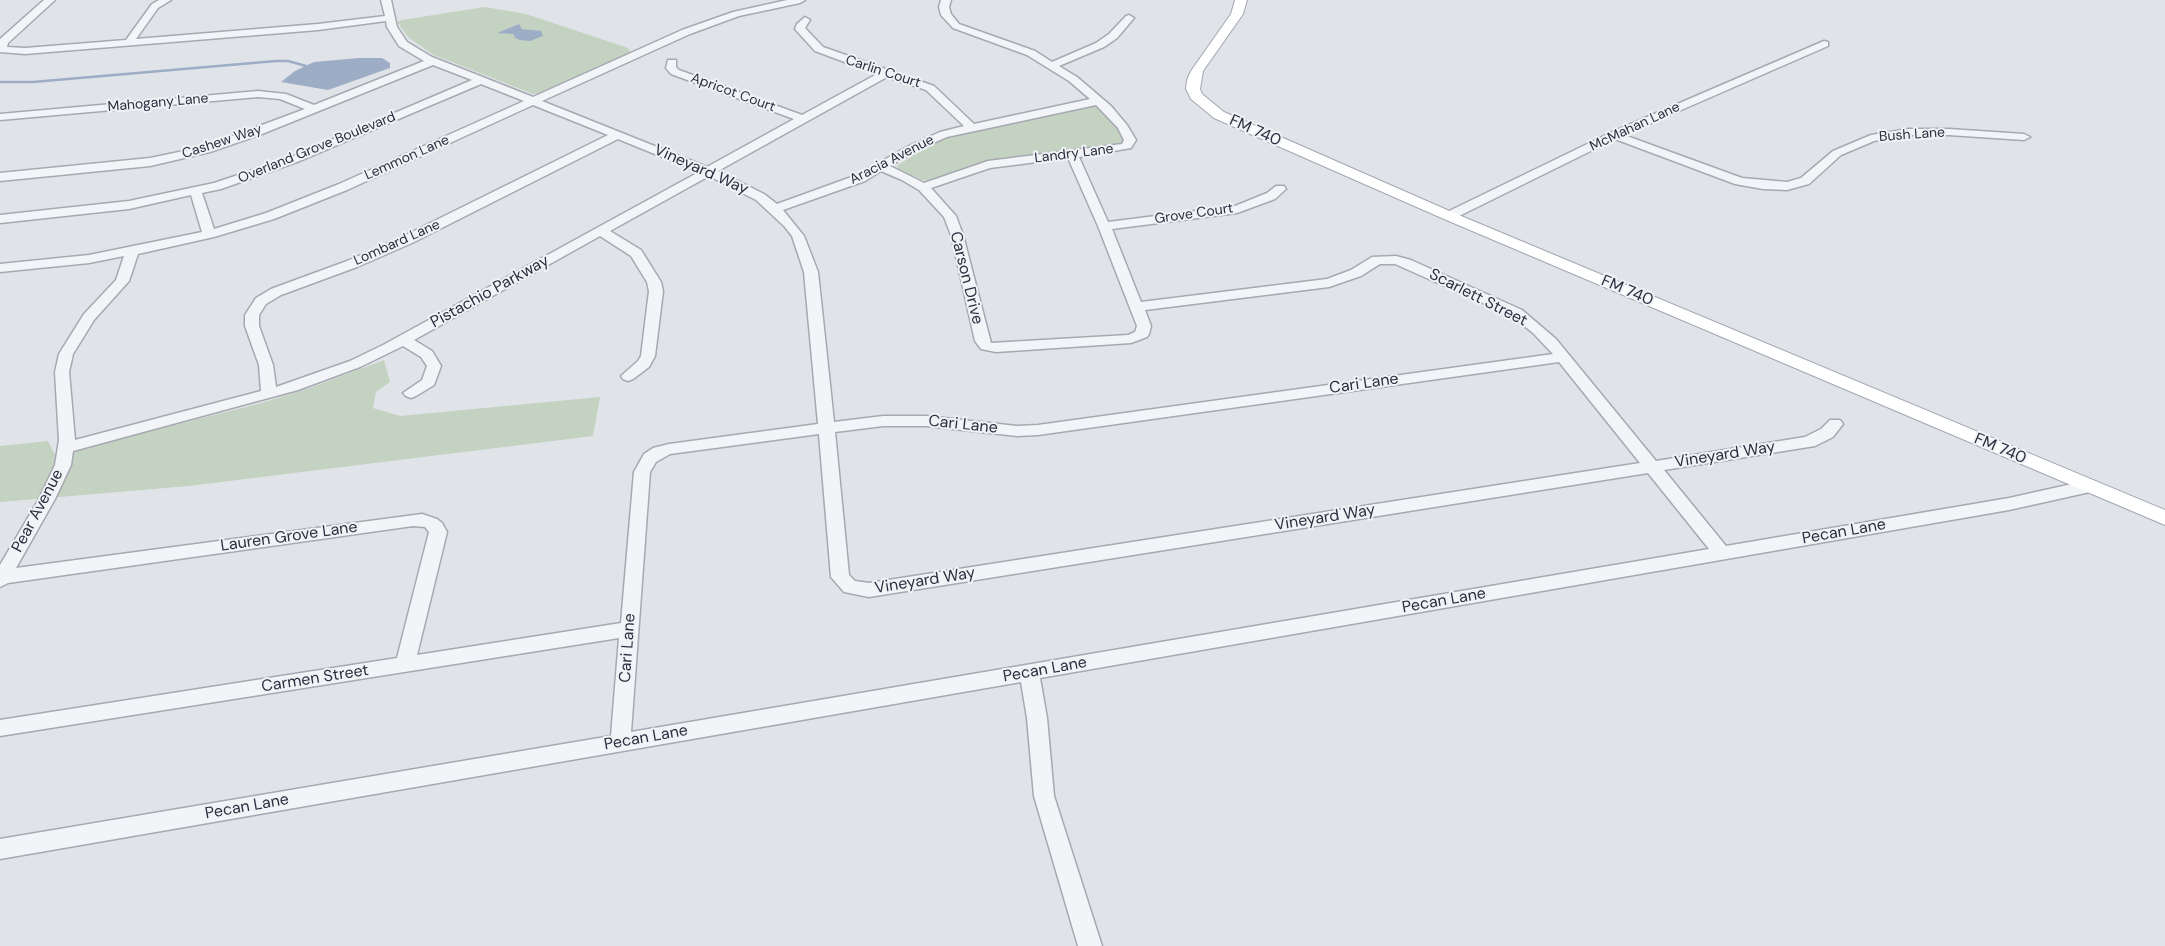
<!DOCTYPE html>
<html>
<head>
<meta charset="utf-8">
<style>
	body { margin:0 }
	canvas { display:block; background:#e0e3e8 }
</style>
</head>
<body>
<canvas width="2165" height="946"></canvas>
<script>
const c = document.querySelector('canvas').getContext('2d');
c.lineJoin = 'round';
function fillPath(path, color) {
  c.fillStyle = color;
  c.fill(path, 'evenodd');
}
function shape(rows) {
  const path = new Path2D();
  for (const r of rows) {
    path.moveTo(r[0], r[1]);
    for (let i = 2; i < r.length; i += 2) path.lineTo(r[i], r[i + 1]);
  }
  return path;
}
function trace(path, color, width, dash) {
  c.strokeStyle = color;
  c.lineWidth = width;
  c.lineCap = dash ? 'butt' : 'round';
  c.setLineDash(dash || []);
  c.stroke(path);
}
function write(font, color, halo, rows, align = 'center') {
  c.font = font + ' "DM Sans",sans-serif';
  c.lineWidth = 4;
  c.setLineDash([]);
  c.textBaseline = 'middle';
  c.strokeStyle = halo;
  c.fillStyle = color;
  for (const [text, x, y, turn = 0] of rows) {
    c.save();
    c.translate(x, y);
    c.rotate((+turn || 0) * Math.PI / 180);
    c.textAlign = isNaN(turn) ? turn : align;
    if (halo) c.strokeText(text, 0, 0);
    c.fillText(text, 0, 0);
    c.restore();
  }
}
fillPath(shape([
	[485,7,526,14,628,48,631,52,546,92,533,94,434,55,409,38,397,22,402,20],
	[1093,105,1099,106,1119,128,1126,140,1121,145,984,162,931,180,923,180,897,169,898,165,920,151,949,137],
	[384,360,390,382,376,392,373,408,400,416,600,397,593,436,189,486,0,502,0,446,48,441,55,455,258,404,310,388]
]), '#c4d2c2');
fillPath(shape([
	[519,24,522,29,541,31,543,36,530,41,520,40,515,38,513,34,497,33],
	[359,58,382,58,390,63,390,68,328,90,281,82,295,71,314,62]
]), '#9eadc6');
trace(shape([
	[0,82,33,82,276,61,288,61,306,66]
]), '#9eadc6', 2.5);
const minor = shape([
	[44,0,55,0,8,43,7,47,25,48,126,40,152,4,159,0,171,0,158,8,136,39,318,24,385,16,381,0,391,0,397,27,407,42,432,57,533,97,682,30,733,12,787,0,805,0,800,3,739,16,690,34,542,101,707,167,794,119,671,74,666,68,668,60,676,60,676,67,679,70,802,115,877,74,815,51,795,29,797,24,805,17,810,20,805,28,823,47,934,86,974,124,1090,99,1069,81,1027,55,953,28,941,15,939,7,941,0,951,0,949,7,951,14,959,24,1035,51,1052,62,1096,43,1109,34,1126,16,1129,15,1134,18,1117,38,1104,47,1059,66,1077,77,1111,106,1127,125,1136,140,1131,148,1079,157,1108,222,1235,206,1267,193,1276,186,1284,186,1286,189,1275,199,1237,213,1112,229,1141,302,1327,279,1351,270,1372,257,1396,256,1411,260,1522,310,1556,339,1656,461,1805,437,1821,429,1830,420,1840,420,1843,424,1833,437,1815,446,1664,470,1726,546,2009,498,2090,480,2096,482,2098,486,2096,490,2090,492,2009,510,1040,678,1047,718,1054,796,1102,946,1078,946,1034,796,1027,718,1021,682,0,859,0,839,611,736,619,638,0,736,0,720,397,658,429,532,425,527,413,526,8,583,0,587,0,565,39,499,55,465,59,440,55,372,59,354,84,314,116,280,124,256,89,263,0,272,0,264,89,255,202,232,191,195,129,209,0,223,0,215,129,201,214,183,289,158,472,80,433,65,262,134,210,152,150,166,0,181,0,173,150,158,203,147,305,109,280,99,258,97,0,120,0,114,258,91,286,94,314,105,424,61,399,46,387,27,386,21,318,30,25,54,0,52,0,39,44,0],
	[887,77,926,90,964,126,940,132,909,146,857,175,777,204,764,194,718,171,887,77],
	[481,84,524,101,339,184,266,213,214,229,202,193,221,189,297,162,481,84],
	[533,105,608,135,402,237,347,261,271,289,256,298,245,315,245,326,259,365,261,391,75,440,69,372,73,354,94,320,129,281,138,254,214,237,274,219,347,190,533,105],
	[1096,105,1118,128,1124,140,1122,144,988,161,924,183,890,166,917,150,947,137,1096,105],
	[618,139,699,172,383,345,350,361,276,387,273,365,259,326,259,315,266,304,281,295,357,267,412,243,618,139],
	[1068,158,1098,226,1137,326,1135,332,1128,335,991,343,963,235,956,216,931,188,990,168,1068,158],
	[881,171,902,180,919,190,944,217,951,235,975,341,981,349,996,352,1131,343,1147,337,1149,334,1151,326,1145,310,1329,287,1361,276,1380,264,1395,264,1512,316,1533,333,1553,354,1038,425,1017,426,926,416,883,416,834,422,818,272,804,236,783,210,865,181,881,171],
	[709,176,756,200,784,226,792,236,804,272,818,424,669,444,653,448,644,454,634,472,621,623,417,655,447,532,442,523,437,519,422,514,16,568,55,499,71,465,73,451,298,390,360,367,403,346,421,357,427,366,422,380,403,393,406,396,411,398,416,396,434,385,441,366,432,351,414,340,600,236,631,256,647,282,649,291,641,356,638,361,621,376,623,379,628,381,633,379,649,367,655,356,663,291,661,282,641,250,610,231,709,176],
	[1559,362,1640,463,869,583,855,581,849,575,835,432,883,426,926,426,1017,436,1038,435,1559,362],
	[819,434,831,577,844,592,869,597,1648,473,1709,549,631,732,650,472,656,462,670,454,819,434],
	[1824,41,1828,42,1828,46,1624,135,1742,178,1787,182,1801,178,1833,151,1871,135,1909,129,1949,129,2024,134,2030,137,2024,140,1949,135,1909,135,1874,141,1841,155,1809,184,1787,190,1763,189,1735,184,1615,139,1453,219,1449,220,1443,216,1445,213,1610,133,1824,41]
]);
const major = shape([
	[1235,0,1247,0,1243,14,1203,71,1200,89,1202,94,1224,112,1454,213,2165,510,2165,525,1444,219,1214,118,1191,99,1186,89,1187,80,1191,71,1231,14,1235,0]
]);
trace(minor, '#a6a9b2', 3);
trace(major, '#a1a6b3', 2);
fillPath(minor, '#f3f4f7');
fillPath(major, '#fff');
write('14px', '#2a2f3f', '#f0f2f6', [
	["Carlin Court",883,72,18],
	["Apricot Court",733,93,20],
	["Mahogany Lane",158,103,-5],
	["McMahan Lane",1635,127,-25],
	["Bush Lane",1912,135,-4],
	["Cashew Way",222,142,-18],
	["Overland Grove Boulevard",317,148,-22],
	["Landry Lane",1074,154,-7],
	["Lemmon Lane",407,158,-24],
	["Aracia Avenue",892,160,-27],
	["Grove Court",1194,214,-8],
	["Lombard Lane",397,243,-24]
]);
write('16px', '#2a2f3f', '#f0f2f6', [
	["FM 740",1255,131,24],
	["Vineyard Way",701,170,24],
	["Carson Drive",966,278,76],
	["FM 740",1627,291,23],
	["Pistachio Parkway",490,292,-29],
	["Scarlett Street",1478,298,27],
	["Cari Lane",1364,384,-8],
	["Cari Lane",963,425,6],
	["FM 740",2000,449,23],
	["Vineyard Way",1725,455,-9],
	["Pear Avenue",38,511,-62],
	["Vineyard Way",1325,518,-9],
	["Pecan Lane",1844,532,-10],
	["Lauren Grove Lane",289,537,-8],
	["Vineyard Way",925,581,-9],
	["Pecan Lane",1444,601,-10],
	["Cari Lane",628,648,-86],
	["Pecan Lane",1045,670,-10],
	["Carmen Street",315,679,-9],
	["Pecan Lane",646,738,-10],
	["Pecan Lane",247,807,-10]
]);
</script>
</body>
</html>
